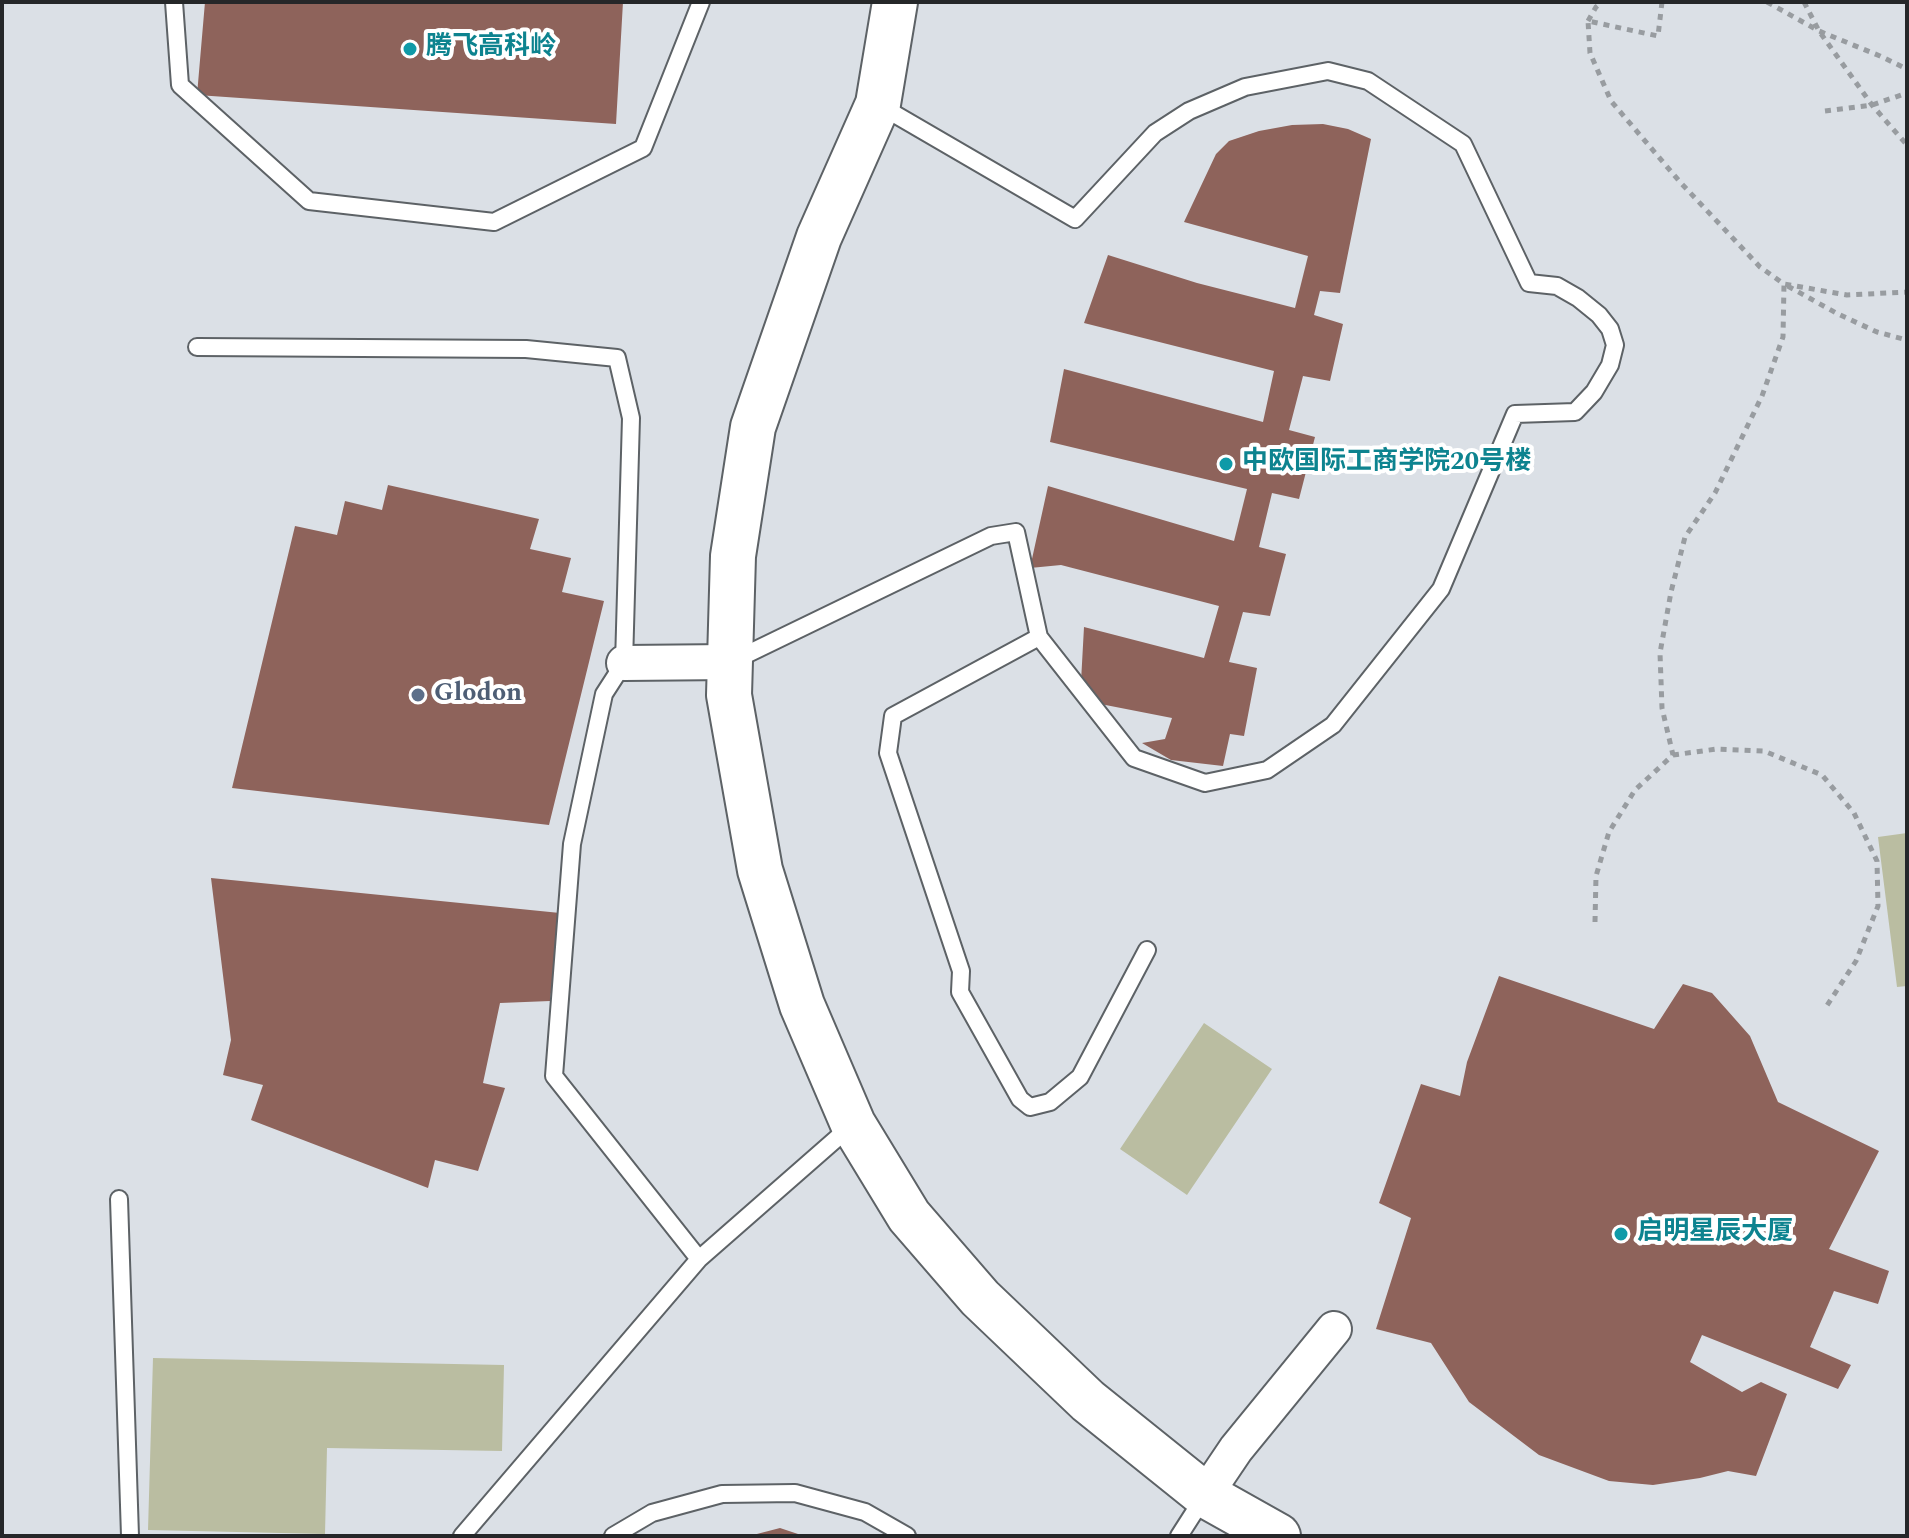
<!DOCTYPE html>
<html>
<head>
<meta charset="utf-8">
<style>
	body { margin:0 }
	#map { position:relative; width:1909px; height:1538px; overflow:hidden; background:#dbe0e6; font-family:Spectral,serif }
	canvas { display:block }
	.frame { position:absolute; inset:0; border:4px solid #252729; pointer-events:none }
</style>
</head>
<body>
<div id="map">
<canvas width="1909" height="1538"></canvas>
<div class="frame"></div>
</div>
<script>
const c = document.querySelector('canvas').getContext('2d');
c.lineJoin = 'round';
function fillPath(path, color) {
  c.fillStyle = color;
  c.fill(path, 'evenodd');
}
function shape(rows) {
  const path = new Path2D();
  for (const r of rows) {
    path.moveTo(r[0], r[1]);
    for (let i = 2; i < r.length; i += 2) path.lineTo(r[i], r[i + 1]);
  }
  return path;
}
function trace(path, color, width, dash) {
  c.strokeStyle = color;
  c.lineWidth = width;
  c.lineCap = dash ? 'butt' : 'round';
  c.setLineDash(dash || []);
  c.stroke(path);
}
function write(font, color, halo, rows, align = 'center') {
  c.font = font + ' Spectral,"Noto Sans SC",serif';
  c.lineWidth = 8;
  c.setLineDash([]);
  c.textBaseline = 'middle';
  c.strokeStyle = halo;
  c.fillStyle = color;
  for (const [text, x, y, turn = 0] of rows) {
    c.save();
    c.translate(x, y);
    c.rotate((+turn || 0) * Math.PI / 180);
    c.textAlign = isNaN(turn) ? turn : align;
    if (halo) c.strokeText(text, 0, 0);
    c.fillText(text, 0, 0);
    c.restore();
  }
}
fillPath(shape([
	[1907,833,1907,986,1897,987,1878,837],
	[1204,1023,1272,1069,1187,1195,1120,1149],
	[153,1358,504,1365,502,1451,327,1448,325,1534,148,1530]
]), '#babda1');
fillPath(shape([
	[205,2,623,2,616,124,197,95],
	[1323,124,1348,129,1371,139,1340,293,1320,291,1314,315,1343,324,1330,381,1303,376,1289,430,1315,437,1299,499,1272,493,1259,547,1286,554,1270,616,1243,612,1229,662,1257,668,1244,736,1230,734,1223,766,1171,760,1142,743,1165,739,1172,718,1080,700,1084,627,1204,658,1219,606,1061,565,1030,568,1048,486,1234,541,1247,489,1050,442,1064,369,1263,422,1274,371,1084,323,1108,255,1197,283,1295,308,1308,256,1184,222,1216,154,1229,141,1259,131,1292,125],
	[388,485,539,519,530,549,571,558,562,592,604,601,549,825,232,788,295,526,337,535,345,501,382,510],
	[211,878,560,913,550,1001,500,1003,483,1083,505,1088,478,1171,435,1160,428,1188,251,1120,263,1085,223,1075,231,1040],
	[1499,976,1654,1029,1683,984,1712,993,1750,1036,1778,1102,1879,1151,1829,1249,1889,1271,1878,1304,1834,1291,1810,1347,1851,1365,1838,1389,1702,1335,1690,1362,1742,1392,1761,1382,1787,1394,1756,1476,1728,1471,1700,1478,1653,1485,1609,1481,1539,1455,1469,1402,1431,1343,1376,1329,1411,1218,1379,1203,1421,1084,1460,1096,1467,1062],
	[780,1528,804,1536,753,1536,753,1535]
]), '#8e635b');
const lane = shape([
	[174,2,180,85,309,201,494,222,643,148,701,2],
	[197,347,526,349,617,358,631,418,624,663,604,694,572,844,554,1076,699,1259],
	[1039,637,893,716,888,753,961,971,960,992,1020,1099,1030,1107,1050,1102,1080,1077,1147,950],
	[735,660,991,536,1016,532,1039,637,1134,758,1205,783,1267,770,1333,725,1441,589,1515,414,1575,412,1594,392,1610,365,1615,345,1610,329,1599,315,1578,298,1557,286,1529,283,1463,144,1368,81,1328,71,1245,87,1189,111,1155,133,1075,219,879,105],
	[119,1199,130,1536],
	[462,1536,699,1259,852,1125],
	[613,1536,652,1513,722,1494,795,1493,865,1512,907,1536],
	[1179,1536,1204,1497]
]);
const street = shape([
	[624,663,730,662],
	[1205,1495,1236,1449,1334,1329]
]);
const secondary = shape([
	[895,2,878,104,819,237,753,427,733,556,729,695,760,870,802,1005,853,1124,909,1216,980,1298,1088,1401,1205,1495,1278,1536]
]);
trace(lane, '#5d6266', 20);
trace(street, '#5d6266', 38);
trace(secondary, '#5d6266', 48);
trace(shape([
	[1662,2,1658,36,1588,21,1590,53,1611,101,1680,182,1760,267,1784,284,1847,295,1907,292],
	[1767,2,1819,31,1880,56,1907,69],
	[1804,2,1819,31,1872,105,1907,145],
	[1588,21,1596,7,1602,2],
	[1825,111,1872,105,1907,93],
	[1673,755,1717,749,1764,751,1822,775,1854,813,1877,861,1878,906,1856,961,1824,1010],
	[1595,922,1596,876,1609,832,1635,790,1673,755,1662,708,1660,653,1671,592,1685,537,1715,493,1762,396,1783,337,1784,284,1838,314,1877,332,1907,340]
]), '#989ca0', 5, [6, 6]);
trace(lane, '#fff', 16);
trace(street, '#fff', 34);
trace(secondary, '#fff', 44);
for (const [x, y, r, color] of [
	[410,49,8,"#0f9aa8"],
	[1226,464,8,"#0f9aa8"],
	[418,695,8,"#5c6f8a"],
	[1621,1234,8,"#0f9aa8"]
]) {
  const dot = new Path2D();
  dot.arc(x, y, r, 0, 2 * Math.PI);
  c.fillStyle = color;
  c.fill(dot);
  trace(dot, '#fff', 3);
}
write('bold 26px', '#0d838f', '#fff', [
	["腾飞高科岭",426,49],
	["中欧国际工商学院20号楼",1242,464],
	["启明星辰大厦",1637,1234]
], 'left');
write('bold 26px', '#4e5e75', '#fff', [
	["Glodon",434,695]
], 'left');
</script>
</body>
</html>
